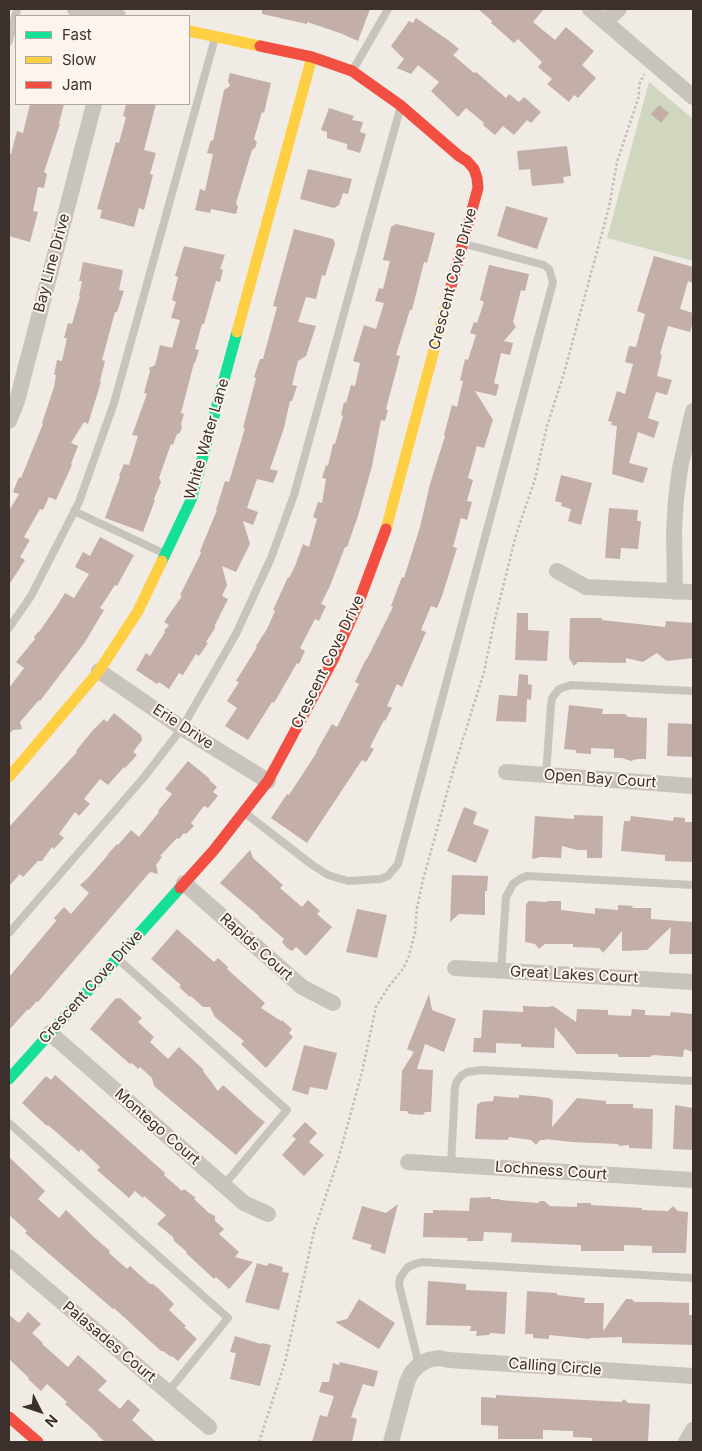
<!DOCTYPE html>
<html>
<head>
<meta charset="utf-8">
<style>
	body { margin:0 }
	#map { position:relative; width:702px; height:1451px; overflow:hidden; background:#f0ebe5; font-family:Inter,sans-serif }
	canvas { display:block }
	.frame { position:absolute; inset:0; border:10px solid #3b302b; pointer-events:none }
	.legend { position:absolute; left:15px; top:15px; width:175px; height:90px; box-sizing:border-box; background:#fbf5ee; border:1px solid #aea6a0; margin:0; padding:6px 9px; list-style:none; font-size:15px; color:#3b302b }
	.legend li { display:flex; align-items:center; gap:10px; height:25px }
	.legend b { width:25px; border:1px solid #aea6a0 }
	.north { position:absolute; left:15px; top:1386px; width:50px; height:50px; -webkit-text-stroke:4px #fbf5ee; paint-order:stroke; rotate:131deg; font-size:14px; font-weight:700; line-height:20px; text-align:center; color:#3b302b }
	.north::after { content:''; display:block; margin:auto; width:18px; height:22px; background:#3b302b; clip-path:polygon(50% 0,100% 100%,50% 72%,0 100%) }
</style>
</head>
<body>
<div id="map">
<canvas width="702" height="1451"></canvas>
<div class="frame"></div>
<ul class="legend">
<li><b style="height:6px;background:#16e098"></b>Fast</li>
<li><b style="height:6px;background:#ffcf43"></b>Slow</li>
<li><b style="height:6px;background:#f24e42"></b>Jam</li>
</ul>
<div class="north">N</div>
</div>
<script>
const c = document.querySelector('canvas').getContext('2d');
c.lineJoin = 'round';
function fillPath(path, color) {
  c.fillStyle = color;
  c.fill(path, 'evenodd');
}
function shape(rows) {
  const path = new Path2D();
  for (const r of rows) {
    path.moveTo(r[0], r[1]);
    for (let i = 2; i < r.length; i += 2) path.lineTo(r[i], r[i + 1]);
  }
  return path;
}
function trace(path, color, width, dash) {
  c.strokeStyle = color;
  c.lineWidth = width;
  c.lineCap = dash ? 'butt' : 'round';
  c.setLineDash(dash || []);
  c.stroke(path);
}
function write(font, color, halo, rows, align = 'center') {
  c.font = font + ' Inter,sans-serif';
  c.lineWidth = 4;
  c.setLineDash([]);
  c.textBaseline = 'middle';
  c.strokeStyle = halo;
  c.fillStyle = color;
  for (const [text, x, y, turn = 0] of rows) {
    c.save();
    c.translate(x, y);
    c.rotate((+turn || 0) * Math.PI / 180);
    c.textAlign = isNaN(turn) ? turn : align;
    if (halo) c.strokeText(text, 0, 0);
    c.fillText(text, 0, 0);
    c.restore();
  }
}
fillPath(shape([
	[649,82,693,119,693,261,607,238]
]), '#d1d6bf');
fillPath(shape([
	[262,9,370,9,358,41,340,33,307,22,307,24,262,14],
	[478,9,544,9,533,22,555,40,566,27,594,51,582,65,596,78,578,98,574,95,569,102,547,84,552,79,538,67,542,62,518,39,514,43,491,23,492,21],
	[416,18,448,40,459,49,453,55,474,73,476,72,506,98,509,94,519,102,524,97,541,112,531,123,527,120,514,135,503,126,495,135,483,125,484,123,466,108,458,117,431,91,439,82,418,65,411,74,397,68,404,59,391,46,409,21,413,23],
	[230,73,271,83,264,113,262,112,254,139,257,142,255,148,252,150,236,203,238,207,236,214,211,209,210,213,195,210,200,189,205,191,213,154,207,153,211,140,213,141,224,90,230,86,228,81],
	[30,104,64,104,59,123,60,124,44,172,47,174,44,188,38,187,33,211,38,212,30,242,9,236,9,153,11,154,17,131,23,133],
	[126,104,156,104,144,150,156,153,150,174,153,175,144,210,139,208,134,227,100,218,102,210,97,209,116,142,119,143,126,117,123,116],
	[659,105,669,113,661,123,651,114],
	[329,108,354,116,352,120,363,122,360,132,366,134,360,153,347,149,347,144,327,138,327,132,321,130],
	[567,146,571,176,563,177,564,183,532,186,530,169,519,170,517,151],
	[308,169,352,179,348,194,343,193,339,205,334,208,300,199],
	[506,206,548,218,537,249,497,236],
	[396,224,435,233,427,263,424,262,412,310,410,310,396,355,400,356,386,409,388,410,385,421,381,420,372,466,358,516,347,547,345,547,330,586,321,604,326,606,319,621,315,619,300,648,305,651,299,664,297,663,274,703,272,702,248,740,225,726,237,708,227,701,239,682,236,681,257,647,256,646,267,629,275,611,273,610,288,577,289,578,295,566,303,544,309,547,317,519,313,517,318,502,322,503,326,479,322,478,326,465,328,466,333,444,335,444,343,416,341,415,344,402,346,403,351,385,355,386,360,363,353,361,360,338,364,325,376,329,384,303,375,301,379,288,383,289,390,261,383,260,391,227],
	[294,229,333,239,335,244,325,276,322,275,316,299,306,297,298,322,316,326,306,356,298,361,292,385,297,386,292,401,290,401,284,428,270,469,278,471,273,483,257,479,247,508,258,512,253,525,243,521,250,544,236,572,222,566,227,585,222,596,228,599,215,625,215,628,206,642,208,643,199,656,196,654,183,675,179,673,169,689,159,682,157,684,136,670,146,653,150,656,165,632,164,631,169,625,164,622,182,596,180,595,201,553,200,551,217,510,216,510,225,481,229,482,245,428,243,428,256,378,254,377,260,359,263,359,277,307,273,306],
	[184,246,225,255,220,269,223,270,220,282,216,281,204,324,202,324,195,349,199,350,195,363,194,363,181,413,184,414,181,424,182,427,180,433,177,434,173,445,171,444,159,478,161,482,154,499,155,500,143,532,105,518,120,477,119,476,124,464,129,465,138,436,132,435,147,394,144,393,150,371,149,368,155,365,160,345,172,348,180,320,171,318,176,302,172,300,178,277,175,276],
	[654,256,693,267,693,283,688,281,680,309,693,313,693,322,690,332,668,326,660,354,662,355,657,376,672,380,667,395,656,392,648,418,659,422,654,438,638,432,629,463,648,468,643,483,612,474,617,426,611,425,612,422,608,421,617,391,625,394,633,364,625,362,629,346,636,347,645,314,637,311],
	[83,262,123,270,119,290,124,291,117,312,115,312,102,360,105,361,100,381,101,382,88,424,84,422,71,443,78,446,71,464,72,465,56,500,49,497,43,510,40,509,24,537,30,540,20,557,25,560,9,585,9,511,19,494,13,492,19,477,21,478,43,424,42,423,54,387,56,375,54,375,57,360,62,361,67,338,64,338,68,323,72,324,80,296,79,296,82,281,79,281],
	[489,265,529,274,525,291,521,290,513,322,516,327,504,341,513,343,510,355,501,353,494,383,499,385,496,396,475,391,493,420,484,448,477,446,468,478,473,480,467,501,472,502,467,520,461,518,453,547,457,548,442,596,437,608,431,606,421,630,426,632,402,687,397,684,387,706,392,708,385,721,384,720,370,747,374,749,366,762,362,760,307,843,271,818,287,794,289,795,317,752,316,752,332,724,337,727,359,684,355,682,366,659,367,659,393,607,391,606,402,577,404,578,420,527,430,484,445,436,444,435,452,405,457,407,463,381,460,380,465,359,468,360,476,335,470,333,474,322,477,323,484,302,480,300],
	[561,475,592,483,581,525,568,521,571,509,561,506,562,503,555,501],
	[609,508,638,510,637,521,641,521,638,549,621,548,620,559,605,558],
	[100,537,134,555,117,586,115,585,100,608,104,610,85,642,40,701,39,700,20,722,22,729,13,730,9,734,9,688,24,668,16,662,35,639,34,637,38,632,39,632,55,609,65,593,74,598,89,574,75,567,83,552,90,556],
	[517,613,528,613,528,630,549,631,547,661,515,660],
	[570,618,602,618,602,620,665,627,666,621,693,623,693,658,668,661,665,660,657,653,643,662,626,658,626,663,578,662,574,666,569,658],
	[519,674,528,675,528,684,532,685,531,700,527,699,526,722,496,721,499,695,517,696],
	[569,705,603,709,602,714,625,714,628,717,647,718,646,759,637,759,631,761,622,758,614,758,614,749,591,748,591,754,576,753,576,750,564,749],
	[114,713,141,735,142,740,133,752,137,755,125,768,124,767,108,785,100,779,84,799,90,804,79,816,75,812,59,834,64,838,54,849,52,847,42,861,38,861,23,877,20,874,9,886,9,827,77,752,76,751,93,730,104,719,107,722],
	[668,723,693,724,693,757,667,756],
	[188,761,210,779,209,780,217,787,213,792,218,796,208,808,204,806,191,823,194,826,186,834,184,833,179,839,177,838,160,856,162,857,156,865,158,874,150,872,38,1002,37,1001,29,1010,27,1010,9,1030,9,977,56,921,54,918,64,907,71,914,89,893,80,885,87,879,108,855,107,855,117,844,118,845,131,830,139,837,159,812,158,811,172,794,165,789],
	[464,807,477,812,473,824,489,830,476,863,447,851],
	[574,815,603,816,602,858,587,858,587,850,577,850,562,846,561,858,541,857,532,859,535,816,574,819],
	[631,816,673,821,674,817,685,818,685,822,693,822,693,862,665,861,665,855,621,851,624,821,630,821],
	[250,850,253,858,283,885,280,888,302,907,308,900,320,911,317,914,332,927,306,956,296,947,292,951,287,948,282,942,284,939,259,917,259,916,220,883],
	[452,875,488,876,487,891,485,891,485,915,459,914,450,922],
	[529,901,547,902,547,901,561,901,561,910,595,914,595,908,618,910,618,905,633,906,632,908,651,908,651,919,693,922,693,954,669,954,671,927,647,950,622,951,622,931,603,953,599,948,573,947,573,944,545,944,539,949,535,944,525,942,526,904],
	[357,909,387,915,377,958,346,952],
	[177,929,214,962,218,958,228,967,227,969,265,1003,261,1008,281,1021,282,1020,292,1029,289,1033,293,1037,266,1068,241,1044,244,1041,215,1017,210,1007,203,1007,191,996,190,997,179,987,181,985,151,959],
	[429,994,432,1010,456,1019,444,1052,425,1044,417,1069,433,1070,431,1112,425,1112,423,1115,409,1114,407,1111,400,1111,402,1071,414,1052,407,1049],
	[120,998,142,1018,138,1022,154,1037,150,1042,168,1059,179,1047,204,1070,203,1071,218,1091,223,1085,257,1116,265,1122,236,1155,154,1086,152,1078,140,1067,138,1069,132,1063,130,1064,90,1029,115,999],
	[523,1006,547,1007,553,1006,576,1022,577,1009,608,1010,608,1015,631,1016,632,1009,645,1010,645,1015,670,1016,671,1012,693,1014,693,1052,684,1049,683,1057,653,1055,650,1057,618,1057,618,1054,577,1054,555,1027,554,1048,521,1047,521,1044,496,1043,496,1053,473,1052,474,1038,481,1038,483,1010,523,1012],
	[304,1045,337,1053,327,1090,310,1087,308,1095,292,1090],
	[55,1075,165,1173,164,1175,182,1191,184,1189,196,1198,194,1199,209,1213,215,1216,215,1221,224,1229,219,1234,239,1252,235,1257,253,1262,229,1289,216,1277,214,1279,186,1253,187,1252,174,1241,173,1237,157,1224,166,1215,144,1196,143,1198,135,1191,129,1198,97,1170,100,1167,81,1149,79,1152,48,1125,47,1126,22,1103,46,1076,51,1080],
	[519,1095,533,1096,549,1098,553,1101,552,1127,577,1098,606,1101,606,1104,633,1104,633,1108,653,1109,652,1149,629,1148,629,1145,619,1146,618,1144,572,1142,545,1139,545,1140,540,1140,536,1145,531,1140,509,1137,508,1140,475,1139,477,1105,481,1102,493,1101,494,1096,519,1098],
	[675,1105,693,1108,693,1150,673,1149],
	[305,1122,317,1133,309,1142,324,1155,304,1176,282,1155,296,1139,292,1136],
	[9,1157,45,1191,38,1199,59,1218,66,1210,95,1238,110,1251,109,1253,127,1269,130,1266,150,1284,153,1284,158,1288,174,1304,169,1310,186,1326,184,1327,197,1339,178,1361,172,1356,171,1357,163,1351,161,1351,114,1308,113,1309,77,1278,25,1233,27,1231,9,1215],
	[491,1197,491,1199,500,1199,500,1200,538,1203,540,1201,544,1201,550,1206,577,1207,577,1203,591,1203,591,1205,642,1208,642,1210,668,1211,673,1206,678,1211,688,1212,686,1253,652,1253,652,1246,624,1245,624,1251,581,1251,581,1245,511,1242,512,1233,484,1232,483,1241,467,1241,468,1238,423,1237,424,1213,433,1213,433,1210,469,1211,470,1198],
	[398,1204,385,1254,370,1249,372,1245,352,1239,362,1206,386,1213],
	[257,1263,267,1266,269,1263,283,1267,282,1272,289,1273,279,1310,245,1302],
	[428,1281,466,1284,466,1290,507,1292,505,1334,490,1333,489,1335,476,1336,477,1331,470,1331,471,1326,426,1325],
	[527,1291,557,1293,557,1295,585,1298,584,1303,604,1303,603,1331,626,1299,631,1299,635,1302,658,1302,689,1303,689,1315,693,1315,693,1345,622,1343,622,1337,590,1338,590,1339,549,1335,549,1339,533,1338,533,1334,525,1334],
	[359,1299,395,1323,379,1349,335,1322,347,1319],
	[28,1312,41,1324,32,1333,43,1343,42,1344,68,1367,78,1355,107,1381,98,1390,120,1409,128,1399,140,1410,132,1420,156,1442,105,1442,97,1435,98,1434,65,1404,67,1402,47,1384,41,1391,28,1379,29,1378,9,1359,9,1315,19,1323],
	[235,1336,261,1344,262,1343,271,1345,260,1386,230,1379,236,1353,230,1352],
	[340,1362,378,1371,374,1387,363,1384,351,1417,357,1419,352,1442,312,1442,320,1415,327,1417,334,1396,319,1392,322,1382,329,1382,333,1363,339,1365],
	[496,1395,621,1402,624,1399,628,1403,650,1404,648,1442,592,1442,592,1438,573,1437,573,1431,543,1430,543,1439,498,1439,498,1426,481,1425,481,1397,496,1398]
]), '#c3afa7');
trace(shape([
	[259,1442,285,1362,314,1231,338,1160,362,1072,376,1007,389,986,403,969,409,956,415,932,417,908,423,880,453,771,484,672,494,623,516,535,535,479,547,426,564,373,609,207,617,162,639,96,639,85,644,74]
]), '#c2bbb6', 2.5, [2.5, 2.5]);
trace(shape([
	[9,41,17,9],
	[353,70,388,9],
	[74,511,163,553],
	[9,628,31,596,79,502,114,403,215,38],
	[546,775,551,705,552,698,559,689,571,685,693,691],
	[245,813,311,864,328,875,348,881,380,879,388,876,398,864,553,282,549,269,544,265,465,244],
	[9,933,145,776,182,728,236,634,271,558,294,495,400,109],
	[119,960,287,1110,224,1185],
	[501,971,506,897,513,884,520,879,527,876,693,885],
	[9,1123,228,1318,168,1392],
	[451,1165,455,1087,457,1081,462,1075,468,1072,482,1070,693,1081],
	[419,1365,399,1285,400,1278,404,1272,408,1267,415,1264,422,1262,693,1278]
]), '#c9c3be', 8);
trace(shape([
	[75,9,118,16],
	[590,9,693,97],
	[605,22,619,9],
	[9,421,17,401,94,104],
	[557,571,586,587,693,592],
	[675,592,674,530,676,499,680,468,693,411],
	[99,671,182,728,268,781],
	[506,772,693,786],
	[184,883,302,987,333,1003],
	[455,968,693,982],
	[50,1033,244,1203,268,1214],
	[408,1162,693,1180],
	[9,1257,209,1427],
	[391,1442,407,1382,412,1372,419,1365,428,1360,439,1358,449,1360,693,1376],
	[686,1442,693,1430]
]), '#c9c3be', 16);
trace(shape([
	[162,561,191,500,237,332],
	[9,1079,180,888]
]), '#16e098', 11);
trace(shape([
	[189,31,260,46],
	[237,332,312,57],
	[386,529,450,290],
	[9,777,99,671,138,611,162,561]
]), '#ffcf43', 11);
trace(shape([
	[260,46,312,57,352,71,400,105,459,156,467,161,474,169,477,178,478,188,450,290],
	[180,888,214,850,268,781,333,660,358,604,386,529],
	[9,1417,38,1442]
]), '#f24e42', 11);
write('15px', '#3b302b', '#fbf5ee', [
	["Bay Line Drive",52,263,-75],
	["Crescent Cove Drive",453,279,-75],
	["White Water Lane",207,439,-74],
	["Crescent Cove Drive",328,662,-64],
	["Erie Drive",183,727,33],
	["Open Bay Court",600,779,4],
	["Rapids Court",256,947,42],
	["Great Lakes Court",574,975,3],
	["Crescent Cove Drive",91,987,-48],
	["Montego Court",157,1127,41],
	["Lochness Court",551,1171,4],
	["Palasades Court",109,1342,40],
	["Calling Circle",555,1367,4]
]);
</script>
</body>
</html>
